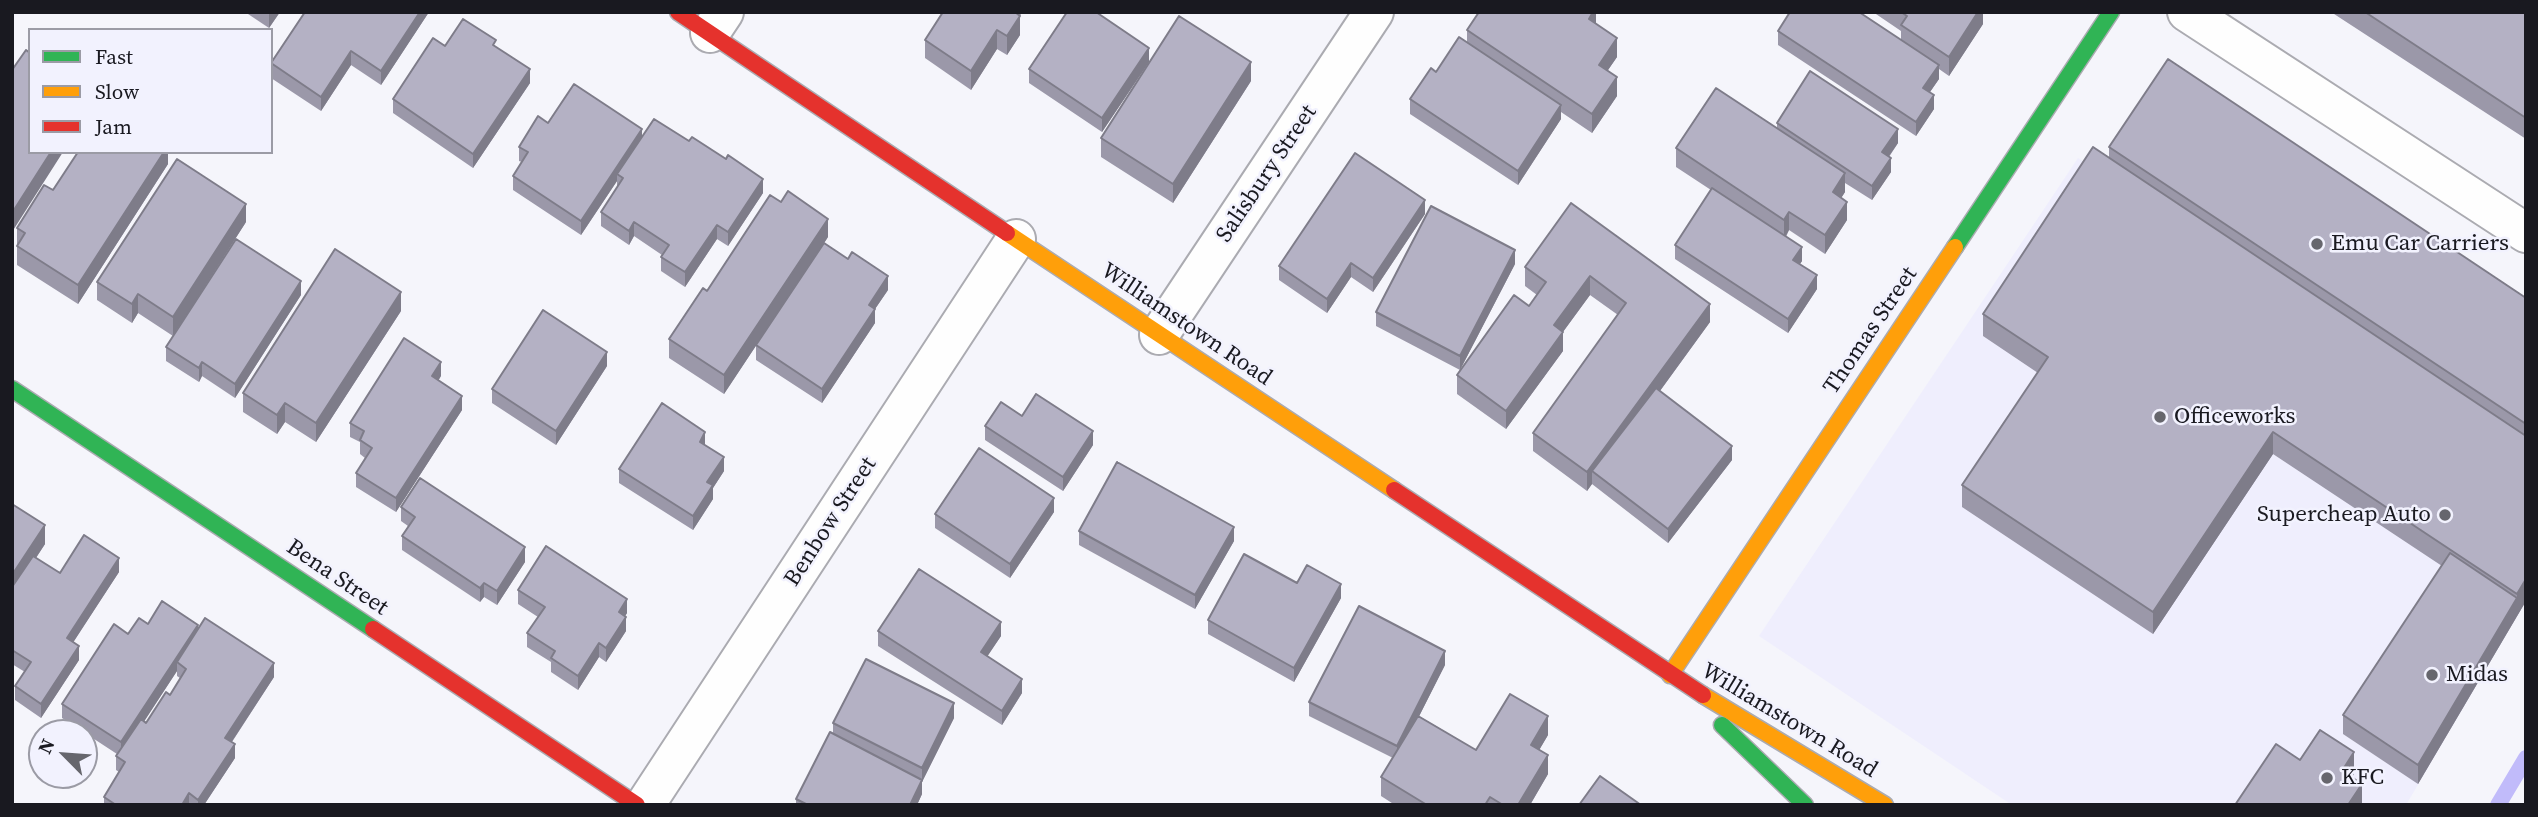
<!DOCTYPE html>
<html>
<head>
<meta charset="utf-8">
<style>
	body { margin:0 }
	#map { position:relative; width:2538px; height:817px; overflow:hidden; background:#f5f5fb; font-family:"Source Serif 4",serif }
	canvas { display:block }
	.frame { position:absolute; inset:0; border:14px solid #191920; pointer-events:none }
	.legend { position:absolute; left:28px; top:28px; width:245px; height:126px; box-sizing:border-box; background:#f2f2fe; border:2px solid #9b9ba5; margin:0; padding:9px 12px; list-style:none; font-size:21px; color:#191920 }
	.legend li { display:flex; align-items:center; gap:14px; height:35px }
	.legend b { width:35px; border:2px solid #9b9ba5 }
	.north { position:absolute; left:28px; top:719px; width:70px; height:70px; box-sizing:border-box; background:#f2f2fe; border:2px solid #9b9ba5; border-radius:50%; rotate:295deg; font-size:19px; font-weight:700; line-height:28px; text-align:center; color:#191920 }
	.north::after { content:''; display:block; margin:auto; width:24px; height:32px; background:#66666d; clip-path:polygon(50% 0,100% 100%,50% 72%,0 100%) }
</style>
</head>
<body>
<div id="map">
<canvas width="2538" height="817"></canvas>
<div class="frame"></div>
<ul class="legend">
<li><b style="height:9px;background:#30b455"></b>Fast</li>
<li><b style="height:9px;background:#ff9f0a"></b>Slow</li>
<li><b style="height:9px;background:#e5322d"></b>Jam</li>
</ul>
<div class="north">N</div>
</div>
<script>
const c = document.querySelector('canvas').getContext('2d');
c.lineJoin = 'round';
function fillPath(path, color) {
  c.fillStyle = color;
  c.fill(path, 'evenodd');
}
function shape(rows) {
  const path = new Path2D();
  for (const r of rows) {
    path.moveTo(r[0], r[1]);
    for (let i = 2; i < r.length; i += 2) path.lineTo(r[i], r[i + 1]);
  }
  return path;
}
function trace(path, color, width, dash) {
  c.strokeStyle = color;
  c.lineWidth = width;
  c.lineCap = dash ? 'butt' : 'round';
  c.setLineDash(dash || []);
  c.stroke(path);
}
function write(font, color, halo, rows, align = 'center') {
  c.font = font + ' "Source Serif 4",serif';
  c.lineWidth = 5;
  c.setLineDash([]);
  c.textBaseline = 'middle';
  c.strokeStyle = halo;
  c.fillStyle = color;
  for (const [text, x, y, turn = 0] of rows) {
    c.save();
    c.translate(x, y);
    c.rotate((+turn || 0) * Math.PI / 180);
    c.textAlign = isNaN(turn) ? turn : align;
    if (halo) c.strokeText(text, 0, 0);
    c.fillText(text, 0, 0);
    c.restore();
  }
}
fillPath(shape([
	[2078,158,2526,458,2526,601,2406,805,2012,805,1759,636]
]), '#efeefd');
trace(shape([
	[2498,805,2526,758]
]), '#c1bbfa', 16);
const street = shape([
	[2187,12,2526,233],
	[710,33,724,12],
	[1159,335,1374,12],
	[645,805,1016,239]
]);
const fast = shape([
	[1955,247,2111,12],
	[12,389,373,629],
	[1722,725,1805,805]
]);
const slow = shape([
	[1007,233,1394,490],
	[1670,675,1955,247],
	[1703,695,1885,805]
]);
const jam = shape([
	[678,12,1007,233],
	[1394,490,1703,695],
	[373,629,637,805]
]);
trace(street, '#ababb1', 42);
trace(fast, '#ababb1', 19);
trace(slow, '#ababb1', 19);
trace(jam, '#ababb1', 19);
trace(street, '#fefefe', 38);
trace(fast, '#30b455', 16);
trace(slow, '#ff9f0a', 16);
trace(jam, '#e5322d', 16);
fillPath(shape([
	[245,12,280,12,269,28],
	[305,12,429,12,381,85,351,65,321,111,271,78,271,63],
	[1022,12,1020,16,1020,35,1007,55,997,49,971,90,925,58,925,40],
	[1596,12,1596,23,1617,57,1608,70,1617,96,1592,133,1561,112,1561,119,1518,185,1410,114,1410,99,1436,72,1467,42,1467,30],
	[1873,12,1983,12,1983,24,1949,76,1939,69,1939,79,1930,92,1934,109,1916,136,1778,45,1778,31,1901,40,1901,31],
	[2331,12,2526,12,2526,139],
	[445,46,496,47,530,83,473,168,393,113,393,99],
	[1149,62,1102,132,1029,83,1029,69],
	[1251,81,1173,203,1101,157,1101,138],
	[548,123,642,137,763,193,728,246,717,239,685,287,661,271,661,257,662,255,634,236,629,245,601,226,601,212,617,188,617,181,581,235,513,190,513,176,522,162,519,161,519,147],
	[1777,123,1898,143,1889,157,1891,172,1872,200,1845,183,1845,192,1841,198,1847,220,1825,254,1789,230,1786,237,1802,261,1800,264,1817,289,1788,333,1675,259,1675,245,1711,190,1676,167,1676,148,1777,128],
	[2109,147,2526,298,2526,601,2418,784,2343,734,2343,715,2442,566,2273,454,2153,634,1962,507,1962,485,2038,373,1983,336,1983,314,2109,158],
	[168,152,168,164,78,304,17,265,17,228,53,190],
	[1571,203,1710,322,1660,391,1732,460,1668,543,1592,484,1587,491,1533,451,1533,433,1618,315,1590,295,1563,332,1563,351,1506,429,1457,394,1457,375,1529,306,1537,295,1525,286,1525,267],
	[1425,214,1373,292,1351,277,1327,313,1279,280,1279,266],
	[246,222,173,336,138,313,132,323,97,300,97,282],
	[828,237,724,394,669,358,669,339,707,291],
	[1515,264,1460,370,1376,326,1376,312],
	[888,290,875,309,875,323,822,403,756,360,756,345],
	[301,295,235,398,202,376,199,382,166,361,166,347],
	[401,311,316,442,285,422,277,434,243,412,243,393],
	[607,366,556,445,492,403,492,389],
	[441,376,438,381,462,410,396,512,356,487,356,473,365,458,360,454,360,442,350,437,350,423],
	[1022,416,1093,445,1063,491,985,440,985,426],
	[705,445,724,471,713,488,713,499,693,530,619,483,619,469],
	[12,504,45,544,36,558,60,573,119,572,73,642,79,660,41,718,15,700,15,686,25,672,12,664],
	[401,507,525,562,497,605,484,597,480,602,402,550,402,536,408,526,401,521],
	[1054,512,1010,578,935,528,935,514],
	[1079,531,1234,541,1195,609,1079,545],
	[1297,583,1341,598,1294,682,1208,634,1208,620],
	[518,590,627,613,625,616,626,631,606,662,599,657,578,690,551,672,551,662,527,647,527,633,538,617,518,604],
	[148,624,198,629,274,677,232,742,235,758,204,805,104,805,104,797,119,772,116,770,116,756,117,754,62,718,62,704,128,634],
	[177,671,177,676,180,678,170,695,146,723,144,721],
	[878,631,1001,636,987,656,1022,693,1002,725,878,646],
	[1445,665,1419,716,1476,750,1548,735,1539,750,1548,774,1530,805,1395,805,1381,796,1381,777,1393,758,1309,716,1309,702],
	[954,718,922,782,922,794,917,805,796,805,796,799,833,734,833,723]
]), '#9b98a9');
fillPath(shape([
	[271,12,280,12,269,28,269,14],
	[420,12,429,12,381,85,381,71],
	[1593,12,1596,12,1596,27,1589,19],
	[1978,12,1983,12,1983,24,1949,76,1949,57],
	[1020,16,1020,35,1007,55,1007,36],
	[997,30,997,49,971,90,971,71],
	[1617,38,1617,57,1599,83,1599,65],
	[1149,48,1149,62,1102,132,1102,118],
	[351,51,351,65,321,111,321,97],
	[1251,62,1251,81,1173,203,1173,184],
	[1939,65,1939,79,1923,102,1923,88],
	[530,69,530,83,473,168,473,154],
	[1617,77,1617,96,1592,133,1592,114],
	[1934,95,1934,109,1916,136,1916,122],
	[1561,105,1561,119,1518,185,1518,171],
	[642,129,642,143,617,174,617,181,581,235,581,221],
	[1898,129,1898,143,1882,166,1882,152],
	[51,152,63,152,12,232,12,213],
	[164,152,168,152,168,164,78,304,78,285],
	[1891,158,1891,172,1872,200,1872,186],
	[1845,173,1845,192,1833,211,1833,192],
	[763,179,763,193,728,246,728,232],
	[1425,200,1425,214,1373,292,1373,278],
	[1847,202,1847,220,1825,254,1825,235],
	[246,204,246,222,173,336,173,317],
	[1789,212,1789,230,1784,239,1784,220],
	[828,219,828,237,724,394,724,375],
	[634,222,634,236,629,245,629,231],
	[717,225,717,239,685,287,685,272],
	[1802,247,1802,261,1793,274,1793,260],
	[1515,250,1515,264,1460,370,1460,356],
	[1351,263,1351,277,1327,313,1327,299],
	[1817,275,1817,289,1788,333,1788,319],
	[888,276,888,290,875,309,875,323,822,403,822,389,869,305],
	[1590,276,1590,295,1554,344,1554,325],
	[301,281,301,295,235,398,235,384],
	[401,292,401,311,316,442,316,423],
	[138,294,138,313,132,323,132,304],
	[1710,304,1710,322,1598,476,1592,471,1592,484,1587,491,1587,472],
	[1563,332,1563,351,1506,429,1506,411],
	[607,352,607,366,556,445,556,431],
	[202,362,202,376,199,382,199,368],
	[441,362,441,376,432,390,432,376],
	[462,396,462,410,396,512,396,498],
	[285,403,285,422,277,434,277,415],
	[1093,431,1093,445,1063,491,1063,477],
	[705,432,705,446,700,442],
	[2273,432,2273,454,2153,634,2153,612],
	[1732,446,1732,460,1668,543,1668,529],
	[724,457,724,471,713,488,713,499,693,530,693,516,707,482],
	[1054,498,1054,512,1010,578,1010,564],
	[45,525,45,544,12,594,12,575],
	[1234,527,1234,541,1195,609,1195,595],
	[525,547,525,562,497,605,497,591],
	[119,558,119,572,67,652,67,638],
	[2526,579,2526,601,2418,784,2418,765,2517,598,2517,594],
	[484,583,484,597,480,602,480,588],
	[1341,584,1341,598,1294,682,1294,668],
	[627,599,627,613,619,626,619,612],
	[626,617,626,631,606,662,606,648],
	[1001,622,1001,636,981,666,981,652],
	[198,625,198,639,177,662,177,671,121,757,121,742],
	[599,643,599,657,578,690,578,676],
	[79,646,79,660,41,718,41,704],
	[1445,651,1445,665,1397,760,1397,746],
	[274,663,274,677,225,752,225,738],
	[1022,679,1022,693,1002,725,1002,711],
	[954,703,954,718,922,782,922,794,917,805,910,805,922,780,922,768],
	[1548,716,1548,735,1531,764,1531,745],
	[235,744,235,758,204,805,198,805,198,800],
	[2354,752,2354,774,2342,793,2342,771],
	[1548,755,1548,774,1530,805,1518,805],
	[2362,784,2362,805,2348,805],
	[189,793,189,805,182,805]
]), '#7e7c89');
const building = shape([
	[305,12,420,12,381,71,351,51,321,97,271,63,305,12],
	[943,12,1015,12,1020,16,1007,36,997,30,971,71,925,40,943,12],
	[1067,12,1096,12,1149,48,1102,118,1029,69,1067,12],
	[1479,12,1593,12,1589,19,1617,38,1599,65,1617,77,1592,114,1467,30,1479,12],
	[1790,12,1859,12,1939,65,1923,88,1934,95,1916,122,1778,31,1790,12],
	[1901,12,1978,12,1949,57,1901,25,1907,16,1901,12],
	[2365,12,2526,12,2526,118,2365,12],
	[1179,16,1251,62,1173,184,1101,138,1179,16],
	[463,19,496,40,493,45,530,69,473,154,393,99,433,38,445,46,463,19],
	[1459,37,1561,105,1518,171,1410,99,1431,68,1436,72,1459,37],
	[26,50,30,53,30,152,51,152,12,213,12,70,26,50],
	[2168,59,2526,298,2526,424,2109,147,2168,59],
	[1810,71,1898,129,1882,152,1891,158,1872,186,1777,123,1810,71],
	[574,84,642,129,581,221,513,176,528,152,519,147,538,116,548,123,574,84],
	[1716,88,1845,173,1833,192,1847,202,1825,235,1789,212,1784,220,1676,148,1716,88],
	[654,119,689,141,692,137,726,159,728,155,763,179,728,232,717,225,685,272,661,257,669,245,634,222,629,231,601,212,623,178,617,174,654,119],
	[2093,147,2526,436,2526,579,2517,594,2273,432,2153,612,1962,485,2048,357,1983,314,2093,147],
	[78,152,164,152,78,285,17,246,25,233,17,228,44,185,53,190,78,152],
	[1355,153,1425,200,1373,278,1351,263,1327,299,1279,266,1355,153],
	[177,159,246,204,173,317,138,294,132,304,97,282,177,159],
	[1712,188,1802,247,1793,260,1817,275,1788,319,1675,245,1712,188],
	[788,191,828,219,724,375,669,339,703,288,707,291,770,195,781,202,788,191],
	[1571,203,1710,304,1587,472,1533,433,1626,303,1590,276,1554,325,1563,332,1506,411,1457,375,1514,295,1529,306,1546,282,1525,267,1571,203],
	[1431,206,1515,250,1460,356,1376,312,1431,206],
	[236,239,301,281,235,384,202,362,199,368,166,347,236,239],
	[824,243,848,259,852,252,888,276,869,305,875,309,822,389,756,345,824,243],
	[335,249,401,292,316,423,285,403,277,415,243,393,335,249],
	[543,310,607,352,556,431,492,389,543,310],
	[404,338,441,362,432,376,462,396,396,498,356,473,372,448,360,440,364,431,350,423,404,338],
	[1656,388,1732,446,1668,529,1592,471,1656,388],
	[1036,394,1093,431,1063,477,985,426,1001,402,1022,416,1036,394],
	[662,403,705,432,700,442,724,457,707,482,713,485,693,516,619,469,662,403],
	[979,448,1054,498,1010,564,935,514,979,448],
	[1117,462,1234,527,1195,595,1079,531,1117,462],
	[420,478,525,547,497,591,484,583,480,588,402,536,415,517,401,507,420,478],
	[12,504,45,525,12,575,12,504],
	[84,535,119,558,67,638,79,646,41,704,15,686,31,662,12,650,12,587,33,556,60,573,84,535],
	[546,546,627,599,619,612,626,617,606,648,599,643,578,676,551,658,555,651,527,633,545,607,518,590,546,546],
	[2450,553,2517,598,2418,765,2343,715,2450,553],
	[1244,554,1297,583,1307,565,1341,584,1294,668,1208,620,1244,554],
	[919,569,1001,622,981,652,1022,679,1002,711,878,631,919,569],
	[162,601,198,625,121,742,62,704,114,624,128,634,139,618,148,624,162,601],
	[1359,606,1445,651,1397,746,1309,702,1359,606],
	[205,618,274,663,225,738,235,744,198,800,189,793,182,805,116,805,104,797,125,762,116,756,141,719,146,723,166,692,170,695,186,669,177,662,205,618],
	[866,659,954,703,922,768,833,723,866,659],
	[1510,694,1548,716,1531,745,1548,755,1518,805,1503,805,1490,797,1485,805,1427,805,1381,777,1418,716,1476,750,1510,694],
	[2320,730,2354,752,2342,771,2362,784,2348,805,2235,805,2276,744,2300,760,2320,730],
	[830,732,922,780,910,805,808,805,796,799,830,732],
	[1600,776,1641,805,1579,805,1600,776]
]);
fillPath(building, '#b4b1c4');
trace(building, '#7e7c89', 2);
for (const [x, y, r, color] of [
	[2317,244,7,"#66666d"],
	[2160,417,7,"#66666d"],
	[2445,515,7,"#66666d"],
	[2432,675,7,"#66666d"],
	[2327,778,7,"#66666d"]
]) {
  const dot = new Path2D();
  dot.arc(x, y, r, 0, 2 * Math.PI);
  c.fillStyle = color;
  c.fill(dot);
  trace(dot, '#f2f2fe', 2.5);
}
write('23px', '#191920', '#f2f2fe', [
	["Salisbury Street",1267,174,-56],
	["Williamstown Road",1186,325,34],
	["Thomas Street",1871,331,-56],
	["Benbow Street",831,522,-57],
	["Bena Street",337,578,34],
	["Williamstown Road",1789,721,31]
]);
write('23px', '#191920', '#f2f2fe', [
	["Emu Car Carriers",2331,244],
	["Officeworks",2174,417],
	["Supercheap Auto",2431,515,"right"],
	["Midas",2446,675],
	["KFC",2341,778]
], 'left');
</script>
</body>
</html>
